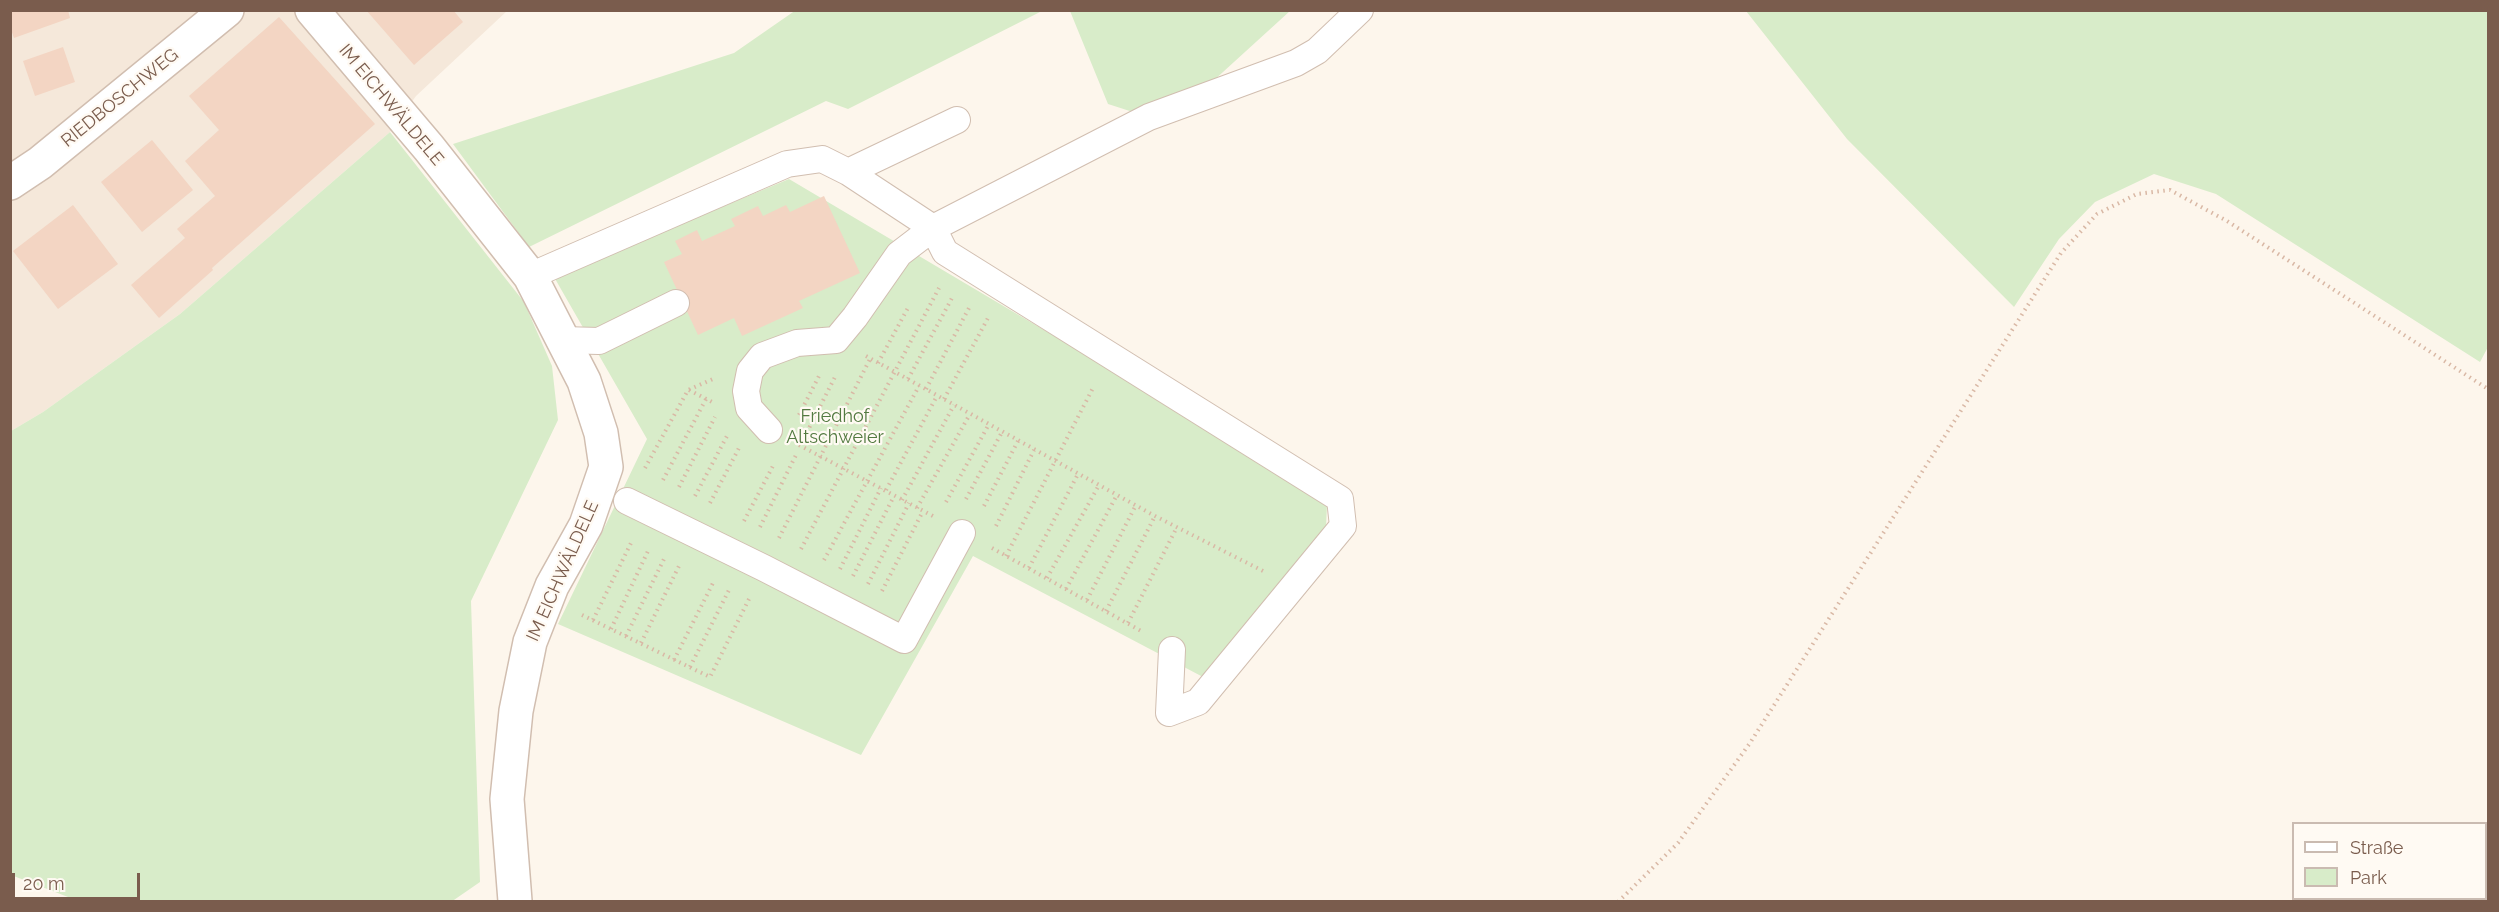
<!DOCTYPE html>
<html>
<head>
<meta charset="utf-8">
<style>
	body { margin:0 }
	#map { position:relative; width:2499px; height:912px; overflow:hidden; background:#fdf6ec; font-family:Raleway,sans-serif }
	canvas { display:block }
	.frame { position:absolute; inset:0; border:12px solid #7a5c4d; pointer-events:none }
	.legend { position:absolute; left:2292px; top:822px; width:195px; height:78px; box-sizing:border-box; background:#fffaf3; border:2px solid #cabbb1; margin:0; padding:8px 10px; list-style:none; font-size:18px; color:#7a5c4d }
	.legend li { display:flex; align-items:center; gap:12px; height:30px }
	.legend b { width:30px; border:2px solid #cabbb1 }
	.scale { position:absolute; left:12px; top:873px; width:128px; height:27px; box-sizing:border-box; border:3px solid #7a5c4d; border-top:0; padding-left:8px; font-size:18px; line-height:21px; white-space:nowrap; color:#7a5c4d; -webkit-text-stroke:4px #fffaf3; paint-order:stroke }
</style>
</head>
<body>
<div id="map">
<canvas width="2499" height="912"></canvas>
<div class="frame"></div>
<ul class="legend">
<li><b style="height:8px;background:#fff"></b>Straße</li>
<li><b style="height:16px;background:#d8ecc9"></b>Park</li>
</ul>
<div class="scale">20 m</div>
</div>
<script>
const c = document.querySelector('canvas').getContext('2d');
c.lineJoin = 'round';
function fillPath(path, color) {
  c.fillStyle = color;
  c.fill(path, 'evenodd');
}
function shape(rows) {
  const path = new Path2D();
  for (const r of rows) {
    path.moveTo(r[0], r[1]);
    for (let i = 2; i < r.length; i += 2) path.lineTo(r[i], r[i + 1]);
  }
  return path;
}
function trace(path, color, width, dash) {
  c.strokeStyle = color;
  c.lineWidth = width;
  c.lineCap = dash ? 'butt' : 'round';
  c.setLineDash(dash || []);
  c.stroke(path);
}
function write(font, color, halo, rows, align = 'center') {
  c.font = font + ' Raleway,sans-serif';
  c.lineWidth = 4.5;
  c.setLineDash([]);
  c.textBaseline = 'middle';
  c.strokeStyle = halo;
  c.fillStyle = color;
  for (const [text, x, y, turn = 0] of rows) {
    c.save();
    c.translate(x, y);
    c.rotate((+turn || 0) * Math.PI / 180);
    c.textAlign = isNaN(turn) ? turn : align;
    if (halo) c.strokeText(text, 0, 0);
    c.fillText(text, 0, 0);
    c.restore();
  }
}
fillPath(shape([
	[11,11,507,11,416,96,390,132,180,314,43,412,11,431]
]), '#f5e8da');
fillPath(shape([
	[796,10,1042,11,848,109,826,101,529,247,453,144,734,53],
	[1070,11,1290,11,1167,123,1108,104],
	[1746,11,2488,11,2488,347,2480,362,2216,194,2154,174,2095,202,2059,239,2014,307,1847,139],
	[390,132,524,302,552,366,558,420,471,601,480,882,451,902,81,902,11,875,11,431,43,412,180,314],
	[789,179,1120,375,1327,504,1326,528,1203,677,973,556,861,755,558,624,647,439,554,277]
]), '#d8ecc9');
fillPath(shape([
	[10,10,68,10,70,18,14,38,10,27],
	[366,10,453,10,463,22,414,65],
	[279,17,375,124,212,268,213,270,159,318,131,285,185,238,177,229,215,196,185,161,219,130,189,96],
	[63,47,75,82,35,96,23,61],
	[152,140,193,190,142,232,101,182],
	[824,196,860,273,799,301,803,308,742,336,734,318,698,335,664,262,682,254,675,241,697,230,702,241,735,226,731,219,758,206,763,216,786,205,790,212],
	[73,205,118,264,58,309,13,251]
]), '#f3d5c3');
const lane = shape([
	[848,172,957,120],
	[530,276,787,164,822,159,848,172,933,228,1149,117,1296,63,1317,51,1360,10],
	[562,340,599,341,676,303],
	[769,430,749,408,746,391,750,371,762,356,797,343,836,340,855,317,899,254,933,228,945,252,1340,499,1343,526,1198,702,1169,713,1172,650],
	[627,501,764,568,904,640,962,533]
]);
const street = shape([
	[312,10,429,148,530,276,584,381,601,433,606,467,586,525,552,586,530,642,516,711,507,799,515,901],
	[10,183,40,163,227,10]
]);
trace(lane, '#d1beb0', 28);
trace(street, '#d1beb0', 36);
trace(shape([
	[866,356,1155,516,1263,571],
	[878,363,909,306],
	[908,379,952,298],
	[926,389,969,308],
	[689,390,712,402],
	[944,399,988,318],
	[799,415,819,376],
	[804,438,836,375],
	[799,445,933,516],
	[645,468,688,390,713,379],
	[663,480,706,399],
	[679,487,715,417],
	[886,490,937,396],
	[695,496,727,436],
	[966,499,1002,432],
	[902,500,954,405],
	[946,502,989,424],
	[710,503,739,448],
	[984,506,1018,441],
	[917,508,970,414],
	[744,521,774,464],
	[996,526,1034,450],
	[760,527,797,453],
	[779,538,870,359],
	[992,548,1143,632],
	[801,549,939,288],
	[1006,556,1094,386],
	[824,560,919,386],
	[1029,568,1078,474],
	[840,569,881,488],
	[853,576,894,496],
	[1047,578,1099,485],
	[868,584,909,503],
	[1066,589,1117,495],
	[882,591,923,511],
	[1087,600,1136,505],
	[1106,611,1155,516],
	[582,615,710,677,749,599],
	[593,620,631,543],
	[1128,623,1177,527],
	[611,629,648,551],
	[626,636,664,559],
	[641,643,679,566],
	[674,660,714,581],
	[690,667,729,590],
	[1618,902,1678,843,1750,743,2061,253,2097,214,2137,194,2170,190,2227,221,2488,389]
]), '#d9b8a5', 4, [1.5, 4.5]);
trace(lane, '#fff', 26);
trace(street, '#fff', 33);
write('18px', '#7a5c4d', '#fffaf3', [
	["RIEDBOSCHWEG",120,98,-39],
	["IM EICHWÄLDELE",391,105,50],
	["IM EICHWÄLDELE",563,571,-66]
]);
write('18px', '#537a41', '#fffaf3', [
	["Friedhof",835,417],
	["Altschweier",835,438]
]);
</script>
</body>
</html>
